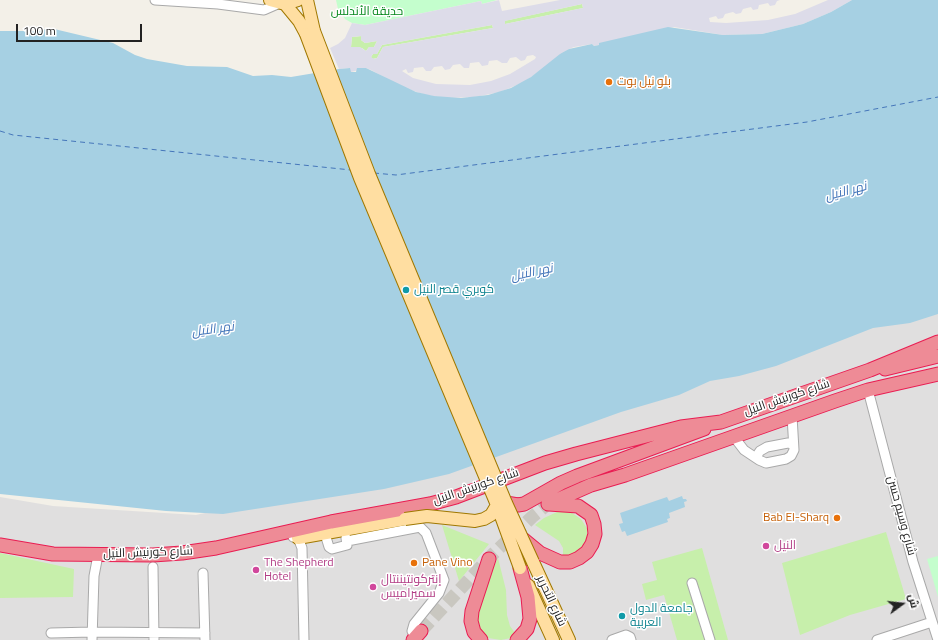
<!DOCTYPE html>
<html>
<head>
<meta charset="utf-8">
<style>
	body { margin:0 }
	#map { position:relative; width:938px; height:640px; overflow:hidden; background:#f3f0e8; font-family:"Titillium Web",Cairo,sans-serif }
	canvas { display:block }
	.north { position:absolute; left:882px; top:584px; width:40px; height:40px; -webkit-text-stroke:3px #fff; paint-order:stroke; rotate:75deg; font-size:11px; font-weight:700; line-height:16px; text-align:center; color:#222 }
	.north::after { content:''; display:block; margin:auto; width:14px; height:18px; background:#222; clip-path:polygon(50% 0,100% 100%,50% 72%,0 100%) }
	.scale { position:absolute; left:16px; top:24px; width:126px; height:18px; box-sizing:border-box; border:2px solid #222; border-top:0; padding-left:5px; font-size:12px; line-height:14px; white-space:nowrap; color:#222; -webkit-text-stroke:3px #fff; paint-order:stroke }
</style>
</head>
<body>
<div id="map">
<canvas width="938" height="640"></canvas>
<div class="north">ش</div>
<div class="scale">100 m</div>
</div>
<script>
const c = document.querySelector('canvas').getContext('2d');
c.lineJoin = 'round';
function fillPath(path, color) {
  c.fillStyle = color;
  c.fill(path, 'evenodd');
}
function shape(rows) {
  const path = new Path2D();
  for (const r of rows) {
    path.moveTo(r[0], r[1]);
    for (let i = 2; i < r.length; i += 2) path.lineTo(r[i], r[i + 1]);
  }
  return path;
}
function trace(path, color, width, dash) {
  c.strokeStyle = color;
  c.lineWidth = width;
  c.lineCap = dash ? 'butt' : 'round';
  c.setLineDash(dash || []);
  c.stroke(path);
}
function write(font, color, halo, rows, align = 'center') {
  c.font = font + ' "Titillium Web",Cairo,sans-serif';
  c.lineWidth = 3;
  c.setLineDash([]);
  c.textBaseline = 'middle';
  c.strokeStyle = halo;
  c.fillStyle = color;
  for (const [text, x, y, turn = 0] of rows) {
    c.save();
    c.translate(x, y);
    c.rotate((+turn || 0) * Math.PI / 180);
    c.textAlign = isNaN(turn) ? turn : align;
    if (halo) c.strokeText(text, 0, 0);
    c.fillText(text, 0, 0);
    c.restore();
  }
}
fillPath(shape([
	[938,304,938,640,0,640,0,497,53,506,196,515,479,451]
]), '#e0dfdf');
fillPath(shape([
	[582,4,583,8,505,24,504,21],
	[492,25,493,28,383,47,377,58,372,59,371,57,373,54,377,54,382,45],
	[362,36,361,40,365,43,377,41,374,47,369,47,366,51,362,48,351,47,352,37],
	[569,511,581,519,588,530,586,543,579,553,569,557,563,556,563,548,559,541,535,525,544,518,557,512],
	[442,525,489,544,459,581],
	[886,532,906,599,850,615,800,635,782,563],
	[702,548,728,640,677,640,664,595,646,600,642,584,657,580,652,562],
	[0,553,74,569,73,597,0,598],
	[498,558,506,590,507,615,510,626,515,633,511,638,501,640,488,638,479,630,476,616,484,587]
]), '#c7efab');
fillPath(shape([
	[336,0,497,0,482,4,481,1,365,25,352,23,345,19,338,9],
	[938,556,938,597,927,559]
]), '#c4fecd');
fillPath(shape([
	[499,0,502,11,560,0,780,0,777,1,775,5,770,6,768,3,759,5,758,9,753,10,751,7,743,9,741,13,736,14,733,12,725,14,723,18,718,19,716,16,709,18,710,22,726,23,768,20,795,14,828,0,852,0,831,12,803,24,762,34,723,35,674,27,594,46,592,44,574,47,569,49,540,71,522,83,500,92,475,97,448,98,425,95,400,86,371,70,366,68,351,72,349,68,339,69,330,48,338,44,345,38,352,23,365,25,481,1,482,4],
	[582,4,583,8,505,24,505,21],
	[492,25,493,28,383,47,377,58,374,59,371,57,373,54,377,54,382,45],
	[361,36,361,40,365,43,377,41,374,47,369,47,366,51,360,47,351,47,352,37],
	[533,55,536,57,535,59,510,74,491,81,470,85,436,84,413,78,402,71,406,69,408,73,413,72,414,68,423,67,426,71,431,71,434,67,442,66,445,70,450,69,453,65,460,64,464,68,469,68,470,63,479,62,482,66,488,65,489,61,497,60,502,63,507,63,510,58,516,57,521,61,525,60,527,56]
]), '#dddce9');
fillPath(shape([
	[852,0,938,0,938,314,910,323,873,328,776,366,739,376,710,381,679,395,621,412,449,474,384,489,223,514,166,511,0,494,0,31,40,31,50,28,113,43,135,55,147,59,187,66,227,67,253,76,272,75,291,77,339,69,350,68,351,72,356,72,357,68,366,68,416,92,434,96,461,98,488,95,511,88,531,77,560,54,569,49,592,44,594,46,599,45,599,43,668,27,723,35,762,34,803,24,831,12],
	[682,496,683,499,686,499,687,501,684,502,685,507,669,513,670,518,667,519,668,522,627,536,625,531,622,532,619,524,623,523,620,513,667,497,669,501]
]), '#a6d0e3');
trace(shape([
	[0,131,13,135,351,170],
	[374,173,396,175,807,122,938,97]
]), '#4576ba', 1, [5, 4]);
trace(shape([
	[421,631,492,555,532,517,548,504]
]), '#c9c7c0', 13, [13, 6]);
const minor = shape([
	[155,0,218,4,264,10,280,3],
	[868,390,913,562,938,640],
	[734,437,744,450,759,460,766,463,786,459,791,456,794,450,792,416],
	[756,457,760,451,767,447,788,443,793,444],
	[325,534,329,547,332,549,347,545,346,538],
	[293,537,298,538,302,548,304,640],
	[347,541,420,527,426,533,444,580,439,593,414,624,412,631,415,638],
	[153,567,154,640],
	[203,573,205,640],
	[692,583,710,640],
	[51,633,92,632,205,633],
	[92,640,94,576,98,555],
	[612,640,626,635,630,637,631,640],
	[877,640,932,622]
]);
const major = shape([
	[270,0,285,4,298,0],
	[307,0,314,31],
	[285,4,299,21,306,34],
	[298,538,405,519],
	[533,562,569,640],
	[528,585,553,640]
]);
const highway = shape([
	[885,369,938,356],
	[506,503,518,505,524,504,561,483,577,476,704,429],
	[548,504,591,485,625,475,835,401,868,390,938,374],
	[523,539,540,553,560,562,570,562,579,558,587,552,592,544,595,534,594,524,591,515,578,506,549,504],
	[0,545,53,554,153,555,182,553,216,548,331,522,430,504,456,497,545,463,576,454,681,427,721,422,870,370,938,342],
	[413,640,421,631],
	[481,640,474,632,471,621,472,611,489,559],
	[517,640,527,629,530,619,528,597,520,568]
]);
trace(minor, '#a9a9a9', 11);
trace(major, '#a07800', 14);
trace(highway, '#e91d52', 15);
trace(minor, '#fff', 9);
trace(major, '#ffdea1', 12);
trace(highway, '#ee8b96', 13);
const majorBridge = shape([
	[314,31,369,174,506,503,533,562],
	[306,34,360,178,497,505,520,568],
	[405,519,427,516,475,521,484,519,491,515,497,505]
]);
trace(majorBridge, '#a07800', 14, []);
trace(majorBridge, '#ffdea1', 12);
for (const [x, y, r, color] of [
	[609,82,4,"#e8710a"],
	[406,290,4,"#0f9aa8"],
	[837,518,4,"#e8710a"],
	[766,546,4,"#d1479c"],
	[414,563,4,"#e8710a"],
	[256,570,4,"#d1479c"],
	[373,587,4,"#d1479c"],
	[622,616,4,"#0f9aa8"]
]) {
  const dot = new Path2D();
  dot.arc(x, y, r, 0, 2 * Math.PI);
  c.fillStyle = color;
  c.fill(dot);
  trace(dot, '#fff', 1.5);
}
write('12px', '#04871a', '#fff', [
	["حديقة الأندلس",367,12]
]);
write('12px', '#c56008', '#fff', [
	["بلو نيل بوت",617,82],
	["Bab El-Sharq",829,518,"right"],
	["Pane Vino",422,563]
], 'left');
write('12px', '#0d838f', '#fff', [
	["كوبري قصر النيل",414,290],
	["جامعة الدول",630,609],
	["العربية",630,623]
], 'left');
write('12px', '#222', '#fff', [
	["شارع كورنيش النيل",787,398,-19],
	["شارع كورنيش النيل",476,487,-19],
	["شارع وسيم حسن",901,516,75],
	["شارع كورنيش النيل",148,553,-2],
	["شارع التحرير",551,601,65]
]);
write('12px', '#b23c85', '#fff', [
	["النيل",774,546],
	["The Shepherd",264,563],
	["Hotel",264,577],
	["إنتركونتيننتال",381,580],
	["سميراميس",381,594]
], 'left');
write('italic 13px', '#4576ba', '#fff', [
	["نهر النيل",846,192,-15],
	["نهر النيل",532,273,-12],
	["نهر النيل",213,330,-8]
]);
</script>
</body>
</html>
